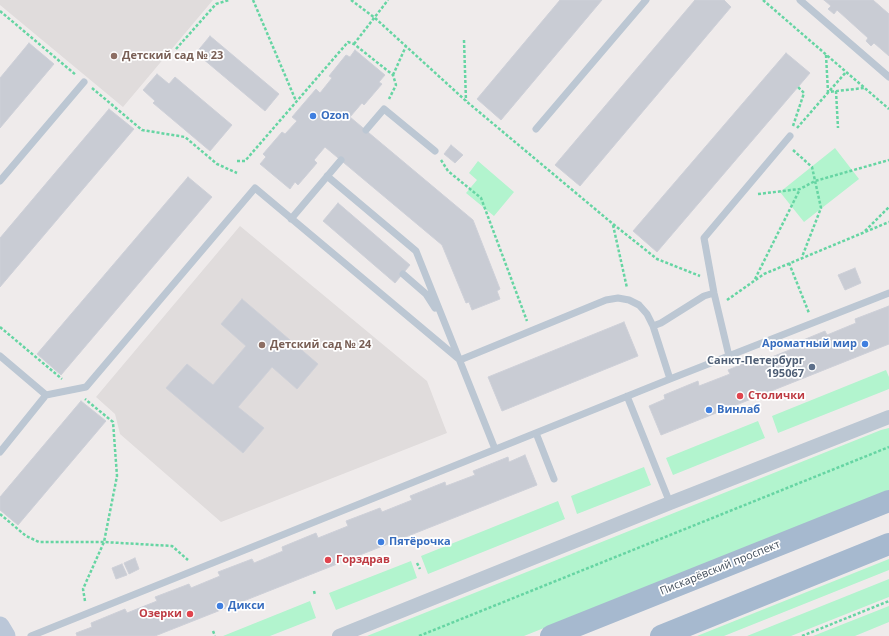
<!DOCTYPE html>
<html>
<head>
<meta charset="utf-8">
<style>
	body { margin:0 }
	canvas { display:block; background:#efebeb }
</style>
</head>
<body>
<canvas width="889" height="636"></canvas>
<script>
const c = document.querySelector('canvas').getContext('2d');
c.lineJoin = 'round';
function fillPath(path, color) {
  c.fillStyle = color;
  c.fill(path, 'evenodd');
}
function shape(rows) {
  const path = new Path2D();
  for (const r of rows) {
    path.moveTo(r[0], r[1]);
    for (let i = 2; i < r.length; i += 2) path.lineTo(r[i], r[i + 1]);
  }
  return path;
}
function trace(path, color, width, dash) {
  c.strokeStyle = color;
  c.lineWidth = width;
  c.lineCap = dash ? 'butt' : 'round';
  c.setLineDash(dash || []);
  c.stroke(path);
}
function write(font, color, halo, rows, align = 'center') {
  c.font = font + ' "Open Sans",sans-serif';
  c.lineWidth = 3.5;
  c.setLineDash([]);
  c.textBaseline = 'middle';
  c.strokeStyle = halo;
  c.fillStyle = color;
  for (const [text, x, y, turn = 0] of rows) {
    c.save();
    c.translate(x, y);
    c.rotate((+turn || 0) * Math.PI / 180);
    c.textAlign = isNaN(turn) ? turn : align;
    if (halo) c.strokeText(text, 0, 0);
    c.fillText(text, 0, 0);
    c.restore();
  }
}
fillPath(shape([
	[0,0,213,0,123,107,0,5],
	[240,226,427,381,447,433,221,522,120,434,115,414,96,397]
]), '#e0dcdc');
fillPath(shape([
	[835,148,859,179,804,222,780,192],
	[478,161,514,192,494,216,466,193,477,180,469,173],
	[886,370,889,377,889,389,778,433,772,416],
	[758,421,765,438,673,475,666,458],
	[889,428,889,490,524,636,367,636,881,430],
	[644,467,651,485,577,514,571,496],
	[558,501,565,519,428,574,421,556],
	[889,559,889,570,724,636,697,636],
	[411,561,417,578,336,610,329,593],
	[889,579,889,597,791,636,747,636],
	[310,601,316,618,270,636,223,636],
	[889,606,889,622,855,636,813,636]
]), '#b2f4ce');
const building = shape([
	[560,0,602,0,501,120,477,99,560,0],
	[695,0,724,0,731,7,580,186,555,165,695,0],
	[824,0,873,0,889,14,889,56,874,43,871,46,866,41,868,38,837,10,834,14,828,9,831,6,824,0],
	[210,36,279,94,265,111,196,53,210,36],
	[29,43,54,64,0,128,0,78,29,43],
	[355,50,385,75,379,82,382,84,364,105,362,103,350,117,473,220,500,289,497,291,500,299,472,310,469,302,466,303,442,245,325,147,314,160,317,163,298,185,295,182,290,189,260,164,266,157,263,154,282,132,285,134,297,121,292,117,316,89,320,93,332,78,329,76,346,55,350,57,355,50],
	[786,53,810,73,657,252,633,231,786,53],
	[157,74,169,84,175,77,232,125,210,151,153,103,155,101,143,90,157,74],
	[109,109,134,129,0,287,0,238,109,109],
	[451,145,463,155,455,163,444,154,451,145],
	[188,177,212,197,61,375,37,354,188,177],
	[338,203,410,265,395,283,323,221,338,203],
	[855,268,861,283,845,290,838,275,855,268],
	[242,299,318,364,297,389,272,367,238,407,264,428,243,453,166,388,187,364,213,385,246,346,221,324,242,299],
	[889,306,889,344,661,435,649,406,665,399,664,395,698,381,699,386,730,374,728,370,762,356,764,360,792,349,791,345,825,331,827,335,856,323,855,319,889,306],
	[624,322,638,356,502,411,488,377,624,322],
	[81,401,106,421,18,525,0,510,0,497,81,401],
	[525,455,537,485,155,636,77,636,76,633,92,627,91,623,125,609,127,613,157,601,155,597,189,584,191,588,220,576,218,572,252,559,254,563,283,551,282,547,316,533,318,538,348,526,346,521,380,508,382,512,412,500,410,496,445,482,446,486,475,475,473,471,508,457,509,462,525,455],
	[135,558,139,569,129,574,124,563,135,558],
	[122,564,127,575,116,579,112,568,122,564]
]);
fillPath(building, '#c9ccd4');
trace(building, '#ced0d8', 1);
trace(shape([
	[253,0,296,101],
	[351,0,375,18,466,101,613,224,657,259,700,276],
	[763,0,889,109],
	[0,11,76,75],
	[464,40,466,101],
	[354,44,388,0],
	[176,49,216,4,229,0],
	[826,55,828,92,864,88],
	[393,75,406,46],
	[92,88,142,130,185,137,217,164,237,173],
	[836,91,838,128],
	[793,126,804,93,798,87],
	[797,128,846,72],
	[793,150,812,167,821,208,802,257],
	[441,160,448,171,481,198,527,321],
	[237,161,245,161,348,42,354,44,393,75,396,85,389,99],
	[758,194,800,189,815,181,889,160],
	[613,225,627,288],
	[865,231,889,207],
	[789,263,809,313],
	[755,279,800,189],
	[727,300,764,274,889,222],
	[0,327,62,379],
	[0,514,26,536,39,542,104,542,172,546,188,560],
	[417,563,420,569],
	[314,591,315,595],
	[85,601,83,589,104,542,117,476,113,422,85,399],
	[213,631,215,636],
	[419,636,889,447],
	[802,636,889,601]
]), '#66d5a3', 2.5, [3, 2]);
trace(shape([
	[800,0,889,77],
	[536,129,646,0],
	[366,130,384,109,435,151],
	[327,176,416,251,495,449],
	[0,181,84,82],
	[291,219,341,160],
	[403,274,426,294,435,308],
	[653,326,661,323,704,296,714,293],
	[0,356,46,395],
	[729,356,714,293,704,238,790,136],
	[460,360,606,300,618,298,629,300,639,305,647,314,653,326,670,379],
	[627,396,670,503],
	[536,433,554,479],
	[0,452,46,395,86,387,255,188,460,360],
	[31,636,670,379,889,293]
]), '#bcc7d3', 7);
trace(shape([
	[339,636,670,503,889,417]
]), '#bcc7d3', 14);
trace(shape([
	[0,626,6,636]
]), '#bbc7d8', 19);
trace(shape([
	[551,636,889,501],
	[661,636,889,544]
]), '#a6b9cf', 22);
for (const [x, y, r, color] of [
	[114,56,4,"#8d6e63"],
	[313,116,4,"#3f7fe0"],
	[865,344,4,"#3f7fe0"],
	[262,345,4,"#8d6e63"],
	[812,367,4,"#5c6f8a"],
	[740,396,4,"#e0444e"],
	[709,410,4,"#3f7fe0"],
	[381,542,4,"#3f7fe0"],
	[328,560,4,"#e0444e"],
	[220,606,4,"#3f7fe0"],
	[190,614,4,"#e0444e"]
]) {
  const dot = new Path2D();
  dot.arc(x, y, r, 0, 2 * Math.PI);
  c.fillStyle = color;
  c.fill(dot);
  trace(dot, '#fff', 1.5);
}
write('bold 11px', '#785e54', '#fff', [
	["Детский сад № 23",122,56],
	["Детский сад № 24",270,345]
], 'left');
write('bold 11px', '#366cbe', '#fff', [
	["Ozon",321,116],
	["Ароматный мир",857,344,"right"],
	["Винлаб",717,410],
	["Пятёрочка",389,542],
	["Дикси",228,606]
], 'left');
write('bold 11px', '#4e5e75', '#fff', [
	["Санкт-Петербург",804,361],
	["195067",804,374]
], 'right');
write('bold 11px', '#be3a42', '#fff', [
	["Столички",748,396],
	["Горздрав",336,560],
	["Озерки",182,614,"right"]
], 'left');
write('11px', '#424e5b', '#fff', [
	["Пискарёвский проспект",720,568,-22]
]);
</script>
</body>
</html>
